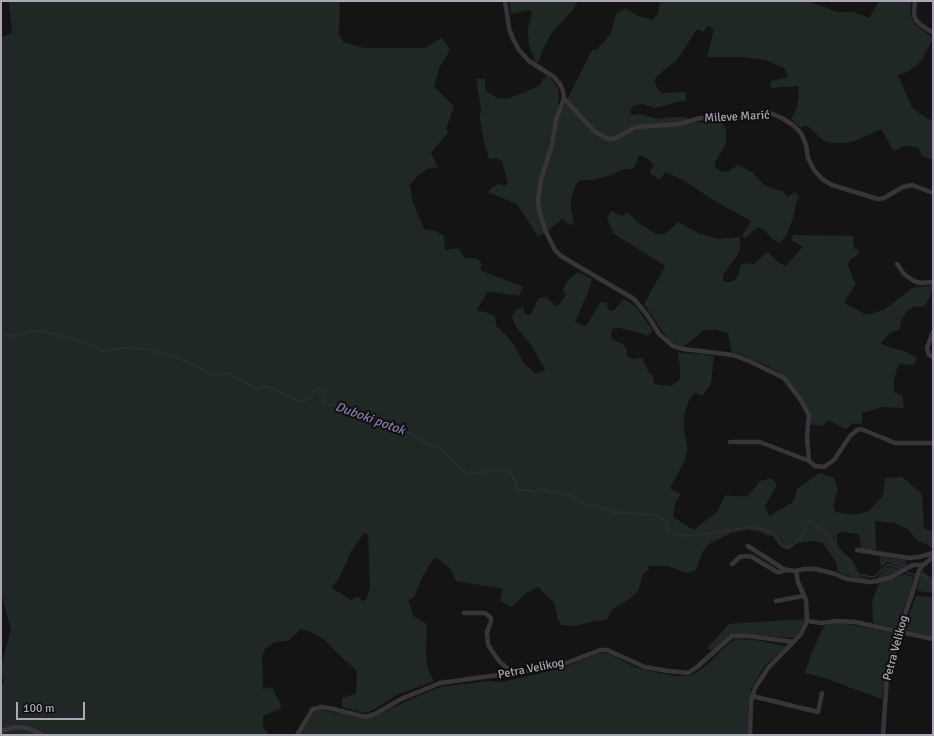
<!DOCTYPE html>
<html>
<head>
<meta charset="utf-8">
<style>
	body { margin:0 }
	#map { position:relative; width:934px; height:736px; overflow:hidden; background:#151415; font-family:Signika,sans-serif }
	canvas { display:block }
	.frame { position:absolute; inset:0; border:2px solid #ada6b5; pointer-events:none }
	.scale { position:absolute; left:16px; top:702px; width:69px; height:18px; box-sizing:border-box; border:2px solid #ada6b5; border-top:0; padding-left:5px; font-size:12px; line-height:14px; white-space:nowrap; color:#ada6b5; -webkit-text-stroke:3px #100f10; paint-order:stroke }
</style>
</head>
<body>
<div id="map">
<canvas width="934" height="736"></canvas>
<div class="frame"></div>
<div class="scale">100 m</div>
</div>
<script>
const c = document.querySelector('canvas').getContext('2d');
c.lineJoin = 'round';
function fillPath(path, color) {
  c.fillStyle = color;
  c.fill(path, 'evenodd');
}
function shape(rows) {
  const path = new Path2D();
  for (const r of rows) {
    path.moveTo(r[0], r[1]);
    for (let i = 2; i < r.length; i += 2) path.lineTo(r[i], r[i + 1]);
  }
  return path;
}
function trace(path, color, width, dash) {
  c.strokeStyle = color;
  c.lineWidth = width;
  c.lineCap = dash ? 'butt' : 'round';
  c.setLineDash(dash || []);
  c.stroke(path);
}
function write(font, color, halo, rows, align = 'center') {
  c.font = font + ' Signika,sans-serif';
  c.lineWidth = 4;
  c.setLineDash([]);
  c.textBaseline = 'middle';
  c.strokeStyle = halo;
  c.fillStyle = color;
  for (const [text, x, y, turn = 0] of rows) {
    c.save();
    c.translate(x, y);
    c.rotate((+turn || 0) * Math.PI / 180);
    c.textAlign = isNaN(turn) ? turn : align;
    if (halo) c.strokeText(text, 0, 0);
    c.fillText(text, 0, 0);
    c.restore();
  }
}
fillPath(shape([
	[9,1,340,1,339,34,343,42,365,48,425,48,442,38,450,50,439,68,434,87,454,106,446,129,448,133,431,153,438,167,427,169,417,176,410,185,412,200,424,229,436,231,444,236,445,250,458,248,465,258,474,258,479,260,482,264,480,270,523,287,519,296,488,291,476,311,486,312,495,316,496,326,506,335,515,347,523,362,536,374,545,370,532,346,516,327,512,317,517,309,523,307,525,314,530,315,539,298,546,297,556,306,559,305,566,295,563,290,568,280,578,272,592,279,587,295,575,322,585,327,601,302,607,303,608,310,613,311,624,299,636,307,653,331,648,336,644,334,620,328,612,329,611,335,613,340,623,344,626,348,627,356,633,359,642,358,649,373,653,375,654,384,671,386,680,379,680,367,678,353,699,354,714,356,711,384,702,396,695,393,690,398,684,415,684,428,687,448,686,458,670,488,681,494,676,501,673,517,694,530,717,512,725,495,747,497,760,481,772,478,777,485,765,506,769,516,793,502,797,489,820,473,834,478,838,489,833,506,836,512,855,515,869,511,883,496,885,478,902,477,922,494,924,528,933,532,933,548,917,540,907,529,894,523,875,521,876,552,861,549,859,534,843,532,837,534,837,543,841,550,853,561,860,576,869,579,870,580,851,577,838,572,836,562,823,543,812,541,797,543,788,550,781,547,772,535,769,536,760,532,749,530,733,532,709,544,702,553,696,570,687,573,667,566,648,566,649,569,643,574,638,591,629,599,613,609,606,620,595,621,575,626,561,625,558,619,554,603,538,587,526,593,512,607,500,601,503,589,456,581,450,568,437,558,432,561,423,576,414,597,408,600,414,617,420,619,427,625,426,654,428,669,434,681,397,695,373,710,365,713,342,707,342,698,356,694,357,676,356,670,338,654,326,641,313,633,300,629,294,636,287,641,275,642,265,649,262,657,263,689,272,687,282,708,263,716,263,727,269,735,1,735,1,687,4,682,1,674,1,666,11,629,1,593,1,37,12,33],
	[364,533,368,534,370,588,366,600,362,601,358,596,351,600,331,587,338,580,352,550],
	[509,1,578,1,573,10,551,34,541,53,539,62,536,63,529,46,528,29,532,12,529,10,511,14],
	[660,1,807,1,838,12,854,12,869,18,879,1,911,1,910,14,913,21,918,27,933,38,933,39,921,61,909,71,898,75,912,108,928,119,933,121,933,160,922,156,918,147,904,146,894,151,881,129,857,140,846,143,833,143,824,141,806,125,801,128,791,119,797,108,799,90,798,86,771,88,771,81,785,78,788,75,784,68,768,61,746,57,707,57,714,30,711,27,707,26,704,32,697,29,677,60,658,75,654,80,657,88,662,93,685,92,686,100,655,108,642,104,636,105,631,108,630,113,633,115,640,114,659,119,671,117,685,117,693,122,723,123,726,130,726,144,715,162,715,167,720,171,728,172,737,165,752,172,763,184,774,189,782,191,788,197,795,192,799,196,795,207,794,216,787,234,780,243,775,241,764,230,758,227,745,238,742,236,751,221,710,198,683,180,666,172,659,180,650,173,653,164,645,157,639,155,635,166,631,169,624,169,608,176,593,180,580,180,576,184,571,198,571,209,574,222,571,225,565,222,563,218,549,230,538,237,522,211,515,203,488,192,493,187,499,184,505,186,508,183,502,161,496,158,491,159,489,158,484,142,480,119,481,109,476,79,485,79,485,90,489,93,497,98,508,99,535,88,540,84,547,75,553,81,558,89,559,99,557,104,563,107,592,50,596,50,604,42,611,33,616,14,625,8,638,16,653,20,658,13],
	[611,211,622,216,628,212,637,222,656,234,664,234,670,230,678,222,700,234,718,239,740,237,740,251,723,275,723,280,726,282,732,282,737,278,742,263,753,264,768,252,779,263,786,266,803,247,792,240,793,235,853,236,854,248,858,250,859,254,850,260,848,265,853,280,856,283,844,303,865,314,870,314,884,310,912,288,933,285,933,289,925,306,914,307,909,309,901,320,900,329,890,333,882,341,881,344,906,352,917,358,914,364,912,365,900,364,897,368,894,379,894,392,902,395,904,408,883,407,862,413,862,424,853,423,846,429,828,420,822,426,808,424,806,414,802,402,779,373,764,364,732,352,728,333,716,330,704,330,686,345,682,346,674,344,667,338,644,304,665,266,613,233,607,218],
	[880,556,905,560,907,566,904,568,888,562,885,563,881,569],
	[892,567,900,570,876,580,886,568],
	[923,570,928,576,933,577,933,593,917,591,920,577],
	[904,574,914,577,910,593,896,628,873,623,872,601,878,586,882,582],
	[916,596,933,597,933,637,904,630],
	[805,619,797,636,792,638,732,634,713,650,708,649,708,647,729,624],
	[839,623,870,628,896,633,884,682,882,699,824,678,805,673,812,652,823,628,826,625],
	[735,639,754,640,786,646,785,648,764,667,751,689,748,705,749,730,747,735,299,735,316,710,322,710,365,718,375,716,420,695,441,687,488,681,503,682,562,668,599,653,610,654,635,667,655,672,674,676,689,676,697,672,707,665,725,647]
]), '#202826');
trace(shape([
	[1,335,15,336,31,331,43,331,84,342,104,351,121,348,148,349,186,361,214,376,224,373,230,374,236,378,257,389,267,386,296,400,303,401,310,398,314,390,317,388,321,388,325,393,324,402,326,404,338,405,359,418,368,420,374,420,393,429,400,429,416,436,426,443,440,448,461,469,469,474,497,470,504,471,511,474,515,480,516,488,520,490,530,490,534,492,543,489,550,492,556,491,564,495,568,493,588,506,594,504,616,514,621,512,656,515,667,523,667,529,671,533,680,536,708,534,749,527,763,529,772,533,777,537,781,546,785,547,789,547,793,545,804,535,806,532,805,525,811,521,818,528,825,531,839,554,849,561,852,571,854,573,871,577,875,577,887,565,891,565,902,569],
	[905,571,907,573,916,575],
	[920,575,925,576,927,581,933,582]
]), '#2e2b38', 1.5);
trace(shape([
	[505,1,509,28,513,39,519,50,529,61,554,77,560,84,563,91,564,98,556,120,552,145,541,179,538,200,539,210,546,232,555,250,561,256,634,299,648,316,659,334,673,346,683,349,733,355,749,361,784,378,800,399,809,415,807,437,809,461,815,466,824,467,834,460,850,436,857,430,861,429,895,443,933,443],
	[915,1,914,15,916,20,921,25,933,33],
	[564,98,595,132,608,139,614,139,636,127,679,124,700,118,737,119,770,113,782,118,793,125,801,133,806,145,808,158,814,170,822,179,832,185,878,199,884,198,903,187,912,185,933,193],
	[897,264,904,274,914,281,921,283,933,282],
	[933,332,927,348,929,355,933,357],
	[730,442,760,442,809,461],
	[748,546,782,568,787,570,796,571],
	[857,550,909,558,919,557,933,553],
	[732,564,740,557,746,556,752,557,777,572,780,572,786,570],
	[776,601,803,596],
	[464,613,485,613,491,618,491,622,487,632,488,645,499,661,513,673],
	[807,621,822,623,837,621,855,622,933,639],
	[752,696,818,712,822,693],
	[1,731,16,727,28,728,42,735],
	[297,735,313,709,322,707,329,708,366,717,375,714,401,699,440,683,527,671,561,665,600,650,607,650,645,667,668,671,688,673,697,667,732,636,748,636,794,642],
	[750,735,751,701,755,688,768,668,801,634,807,621,806,600,798,582,796,571,804,569,816,569,835,574,847,579,869,582,877,581,891,577,913,565,923,565],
	[883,735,887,677,899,631,912,594,919,571,923,565,933,557]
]), '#38353a', 4.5);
write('12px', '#ada6b5', '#100f10', [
	["Mileve Marić",737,117,-3],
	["Petra Velikog",896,648,-75],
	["Petra Velikog",531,669,-11]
]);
write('italic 13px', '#8a7fae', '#100f10', [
	["Duboki potok",370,419,20]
]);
</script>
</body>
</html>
